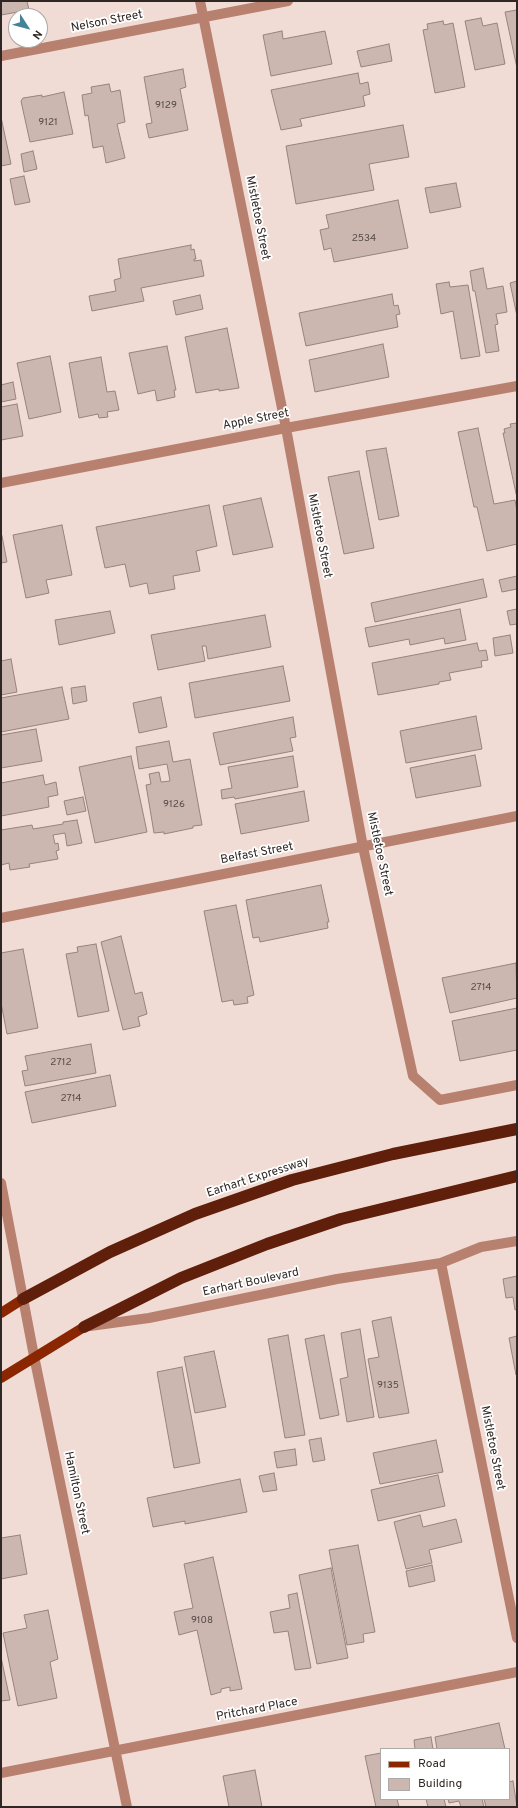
<!DOCTYPE html>
<html>
<head>
<meta charset="utf-8">
<style>
	body { margin:0 }
	#map { position:relative; width:518px; height:1808px; overflow:hidden; background:#f1dcd5; font-family:Overpass,sans-serif }
	canvas { display:block }
	.frame { position:absolute; inset:0; border:2px solid #2f2724; pointer-events:none }
	.legend { position:absolute; left:380px; top:1748px; width:130px; height:52px; box-sizing:border-box; background:#fff; border:1px solid #aca9a7; margin:0; padding:5px 7px; list-style:none; font-size:12px; color:#2f2724 }
	.legend li { display:flex; align-items:center; gap:8px; height:20px }
	.legend b { width:20px; border:1px solid #aca9a7 }
	.north { position:absolute; left:8px; top:8px; width:40px; height:40px; box-sizing:border-box; background:#fff; border:1px solid #aca9a7; border-radius:50%; rotate:126deg; font-size:11px; font-weight:700; line-height:16px; text-align:center; color:#2f2724 }
	.north::after { content:''; display:block; margin:auto; width:14px; height:18px; background:#438596; clip-path:polygon(50% 0,100% 100%,50% 72%,0 100%) }
</style>
</head>
<body>
<div id="map">
<canvas width="518" height="1808"></canvas>
<div class="frame"></div>
<ul class="legend">
<li><b style="height:5px;background:#8a2600"></b>Road</li>
<li><b style="height:11px;background:#ccb6b0"></b>Building</li>
</ul>
<div class="north">N</div>
</div>
<script>
const c = document.querySelector('canvas').getContext('2d');
c.lineJoin = 'round';
function fillPath(path, color) {
  c.fillStyle = color;
  c.fill(path, 'evenodd');
}
function shape(rows) {
  const path = new Path2D();
  for (const r of rows) {
    path.moveTo(r[0], r[1]);
    for (let i = 2; i < r.length; i += 2) path.lineTo(r[i], r[i + 1]);
  }
  return path;
}
function trace(path, color, width, dash) {
  c.strokeStyle = color;
  c.lineWidth = width;
  c.lineCap = dash ? 'butt' : 'round';
  c.setLineDash(dash || []);
  c.stroke(path);
}
function write(font, color, halo, rows, align = 'center') {
  c.font = font + ' Overpass,sans-serif';
  c.lineWidth = 3.5;
  c.setLineDash([]);
  c.textBaseline = 'middle';
  c.strokeStyle = halo;
  c.fillStyle = color;
  for (const [text, x, y, turn = 0] of rows) {
    c.save();
    c.translate(x, y);
    c.rotate((+turn || 0) * Math.PI / 180);
    c.textAlign = isNaN(turn) ? turn : align;
    if (halo) c.strokeText(text, 0, 0);
    c.fillText(text, 0, 0);
    c.restore();
  }
}
const building = shape([
	[1,1,27,1,29,10,1,15,1,1],
	[517,10,517,68,505,12,517,10],
	[481,18,483,26,497,23,505,64,475,70,465,21,481,18],
	[443,21,444,25,453,23,465,87,435,93,423,30,428,29,427,24,443,21],
	[282,31,283,39,325,31,332,64,271,76,263,35,282,31],
	[389,44,392,61,361,67,357,51,389,44],
	[183,69,186,87,180,89,188,130,149,138,146,124,152,123,144,77,183,69],
	[358,73,360,84,368,82,370,94,363,96,365,106,300,119,302,126,281,130,271,90,358,73],
	[109,84,111,92,120,90,125,122,117,124,125,158,106,163,103,146,93,148,88,115,85,116,82,95,92,93,91,87,109,84],
	[64,92,73,134,30,142,21,101,23,98,42,95,42,97,64,92],
	[1,117,11,164,1,166,1,117],
	[403,125,409,157,369,164,374,190,296,204,286,146,403,125],
	[33,151,37,169,24,172,21,154,33,151],
	[24,176,30,202,15,205,10,179,24,176],
	[456,183,461,207,430,213,425,188,456,183],
	[398,200,408,248,334,262,331,248,324,250,320,230,329,228,326,215,398,200],
	[191,245,191,250,194,249,196,259,194,259,194,261,201,260,204,276,141,288,144,301,92,311,89,296,116,291,114,280,121,278,118,259,191,245],
	[483,268,487,289,503,286,507,312,496,314,498,324,495,325,499,351,486,353,475,291,473,291,470,271,483,268],
	[517,281,517,316,510,283,517,281],
	[449,282,450,287,468,285,480,356,461,359,453,311,441,314,436,284,449,282],
	[392,294,394,306,398,305,400,314,396,315,398,327,306,346,299,313,392,294],
	[200,295,203,309,176,315,173,301,200,295],
	[227,328,239,388,219,391,219,389,196,393,185,337,227,328],
	[383,344,389,377,315,392,309,360,383,344],
	[167,346,176,390,174,390,175,397,157,401,155,390,138,394,129,353,167,346],
	[50,356,61,412,29,419,17,363,50,356],
	[101,357,107,392,115,391,119,410,107,412,108,417,99,418,98,414,79,418,69,363,101,357],
	[13,382,16,399,1,402,1,385,13,382],
	[17,404,23,436,1,440,1,407,17,404],
	[517,423,517,498,503,433,505,433,504,429,511,427,510,424,517,423],
	[478,428,494,504,515,500,517,511,517,544,487,551,477,507,474,507,458,432,478,428],
	[386,448,399,516,379,520,366,451,386,448],
	[359,471,374,548,344,554,328,477,359,471],
	[261,498,273,547,233,555,223,506,261,498],
	[209,505,217,546,196,551,200,571,173,576,175,589,149,594,147,583,130,587,125,564,105,568,96,527,209,505],
	[62,525,72,575,46,580,49,593,26,598,13,535,62,525],
	[2,536,7,562,1,563,1,537,2,536],
	[517,576,517,589,502,592,499,580,517,576],
	[483,579,487,597,375,622,371,603,483,579],
	[460,609,466,640,445,644,444,638,410,645,409,639,369,647,365,628,460,609],
	[517,609,517,624,510,625,507,611,517,609],
	[110,611,115,633,59,645,55,620,110,611],
	[265,615,271,647,208,659,206,646,202,646,205,661,158,670,151,635,265,615],
	[510,635,513,653,495,656,493,638,510,635],
	[477,643,479,651,486,650,488,660,481,661,482,667,449,673,451,680,439,682,439,684,378,695,372,663,477,643],
	[11,659,17,692,1,695,1,661,11,659],
	[283,666,290,701,195,718,189,683,283,666],
	[85,686,87,701,73,704,71,688,85,686],
	[62,687,69,719,1,732,1,698,62,687],
	[161,697,167,727,139,733,133,703,161,697],
	[476,716,482,749,406,763,400,731,476,716],
	[293,717,296,737,290,738,293,751,220,765,213,733,293,717],
	[36,729,42,761,1,768,1,735,36,729],
	[169,741,173,762,190,759,202,825,193,826,193,828,164,834,164,832,154,833,146,785,151,784,149,774,159,772,161,782,170,781,167,764,139,769,136,747,169,741],
	[475,755,481,786,416,798,410,768,475,755],
	[131,756,147,832,95,843,79,767,131,756],
	[293,756,298,787,235,799,234,797,222,799,221,790,232,788,228,767,293,756],
	[43,775,45,785,56,782,58,795,48,797,49,807,1,816,1,783,43,775],
	[304,791,309,821,241,834,235,804,304,791],
	[83,797,86,811,67,815,64,801,83,797],
	[77,820,82,843,67,846,65,833,53,835,55,844,58,843,59,850,56,851,58,859,29,864,30,867,10,870,9,863,1,865,1,830,32,825,33,829,63,824,63,822,77,820],
	[321,885,329,922,327,922,328,928,260,942,259,937,253,938,246,900,321,885],
	[236,905,254,995,247,997,248,1003,234,1005,233,1000,222,1002,204,911,236,905],
	[121,936,135,994,142,992,147,1014,138,1017,140,1026,123,1030,101,942,121,936],
	[96,944,109,1011,78,1017,66,954,78,952,77,947,96,944],
	[23,949,38,1028,7,1034,1,1003,1,953,23,949],
	[516,963,517,998,450,1013,442,978,516,963],
	[517,1008,517,1050,460,1061,452,1021,517,1008],
	[91,1044,96,1073,25,1086,22,1071,28,1070,25,1056,91,1044],
	[110,1075,116,1106,32,1123,25,1092,110,1075],
	[517,1276,517,1309,515,1310,513,1297,506,1298,503,1279,517,1276],
	[391,1317,409,1413,379,1418,368,1359,379,1357,372,1321,391,1317],
	[360,1329,374,1417,347,1422,340,1379,348,1377,341,1333,360,1329],
	[288,1335,305,1435,285,1438,268,1339,288,1335],
	[324,1335,339,1415,320,1419,305,1339,324,1335],
	[517,1336,517,1375,516,1375,509,1338,517,1336],
	[214,1351,226,1407,195,1413,184,1357,214,1351],
	[182,1367,200,1463,174,1468,157,1372,182,1367],
	[321,1438,325,1460,313,1462,309,1440,321,1438],
	[436,1440,443,1472,380,1484,373,1453,436,1440],
	[295,1449,297,1465,277,1468,274,1452,295,1449],
	[274,1473,277,1490,263,1492,259,1476,274,1473],
	[438,1475,445,1506,378,1521,371,1490,438,1475],
	[240,1479,247,1512,185,1524,185,1521,153,1527,147,1498,240,1479],
	[420,1515,423,1527,456,1519,462,1542,429,1550,432,1563,406,1569,394,1522,420,1515],
	[20,1535,27,1574,1,1579,1,1538,20,1535],
	[358,1545,375,1632,363,1634,364,1642,347,1645,329,1550,358,1545],
	[213,1557,242,1689,230,1691,230,1687,221,1689,221,1692,211,1695,197,1630,179,1635,174,1612,193,1608,184,1564,213,1557],
	[432,1565,435,1581,409,1587,406,1571,432,1565],
	[331,1568,348,1658,317,1664,299,1575,331,1568],
	[297,1593,311,1668,295,1670,288,1631,274,1633,270,1612,290,1608,288,1595,297,1593],
	[48,1610,58,1659,50,1662,57,1698,18,1706,3,1633,27,1628,24,1615,48,1610],
	[1,1657,10,1700,1,1701,1,1657],
	[499,1723,505,1749,437,1749,435,1737,499,1723],
	[431,1737,433,1749,415,1749,414,1740,431,1737],
	[381,1753,381,1799,397,1799,399,1807,376,1807,365,1756,381,1753],
	[255,1770,262,1807,229,1807,223,1776,255,1770],
	[513,1781,517,1807,486,1807,484,1799,509,1799,509,1782,513,1781],
	[426,1799,444,1799,446,1807,428,1807,426,1799],
	[448,1799,482,1799,484,1807,461,1807,459,1801,449,1803,448,1799]
]);
fillPath(building, '#ccb6b0');
trace(building, '#96837d', 1);
trace(shape([
	[200,1,286,428,363,847,413,1076,440,1100,517,1085],
	[1,56,288,1],
	[1,483,286,428,517,386],
	[1,918,517,816],
	[1,1183,34,1356,127,1807],
	[441,1263,517,1638],
	[90,1326,149,1318,337,1279,441,1263,481,1247,517,1241],
	[1,1773,517,1672]
]), '#b8806f', 10);
trace(shape([
	[1,1313,23,1299],
	[1,1378,84,1327]
]), '#8a2600', 10);
trace(shape([
	[23,1299,110,1252,195,1214,292,1180,393,1154,517,1129],
	[84,1327,181,1278,267,1244,341,1219,517,1176]
]), '#601f0a', 12);
write('10px', '#564b47', null, [
	["9129",166,106],
	["9121",48,123],
	["2534",364,239],
	["9126",174,805],
	["2714",481,988],
	["2712",61,1063],
	["2714",71,1099],
	["9135",388,1386],
	["9108",202,1621]
]);
write('12px', '#2f2724', '#fff', [
	["Nelson Street",107,22,-11],
	["Mistletoe Street",257,218,79],
	["Apple Street",256,420,-11],
	["Mistletoe Street",319,536,79],
	["Belfast Street",257,854,-11],
	["Mistletoe Street",379,854,78],
	["Earhart Expressway",258,1178,-18],
	["Earhart Boulevard",251,1283,-12],
	["Mistletoe Street",492,1448,79],
	["Hamilton Street",76,1493,78],
	["Pritchard Place",257,1710,-11]
]);
</script>
</body>
</html>
